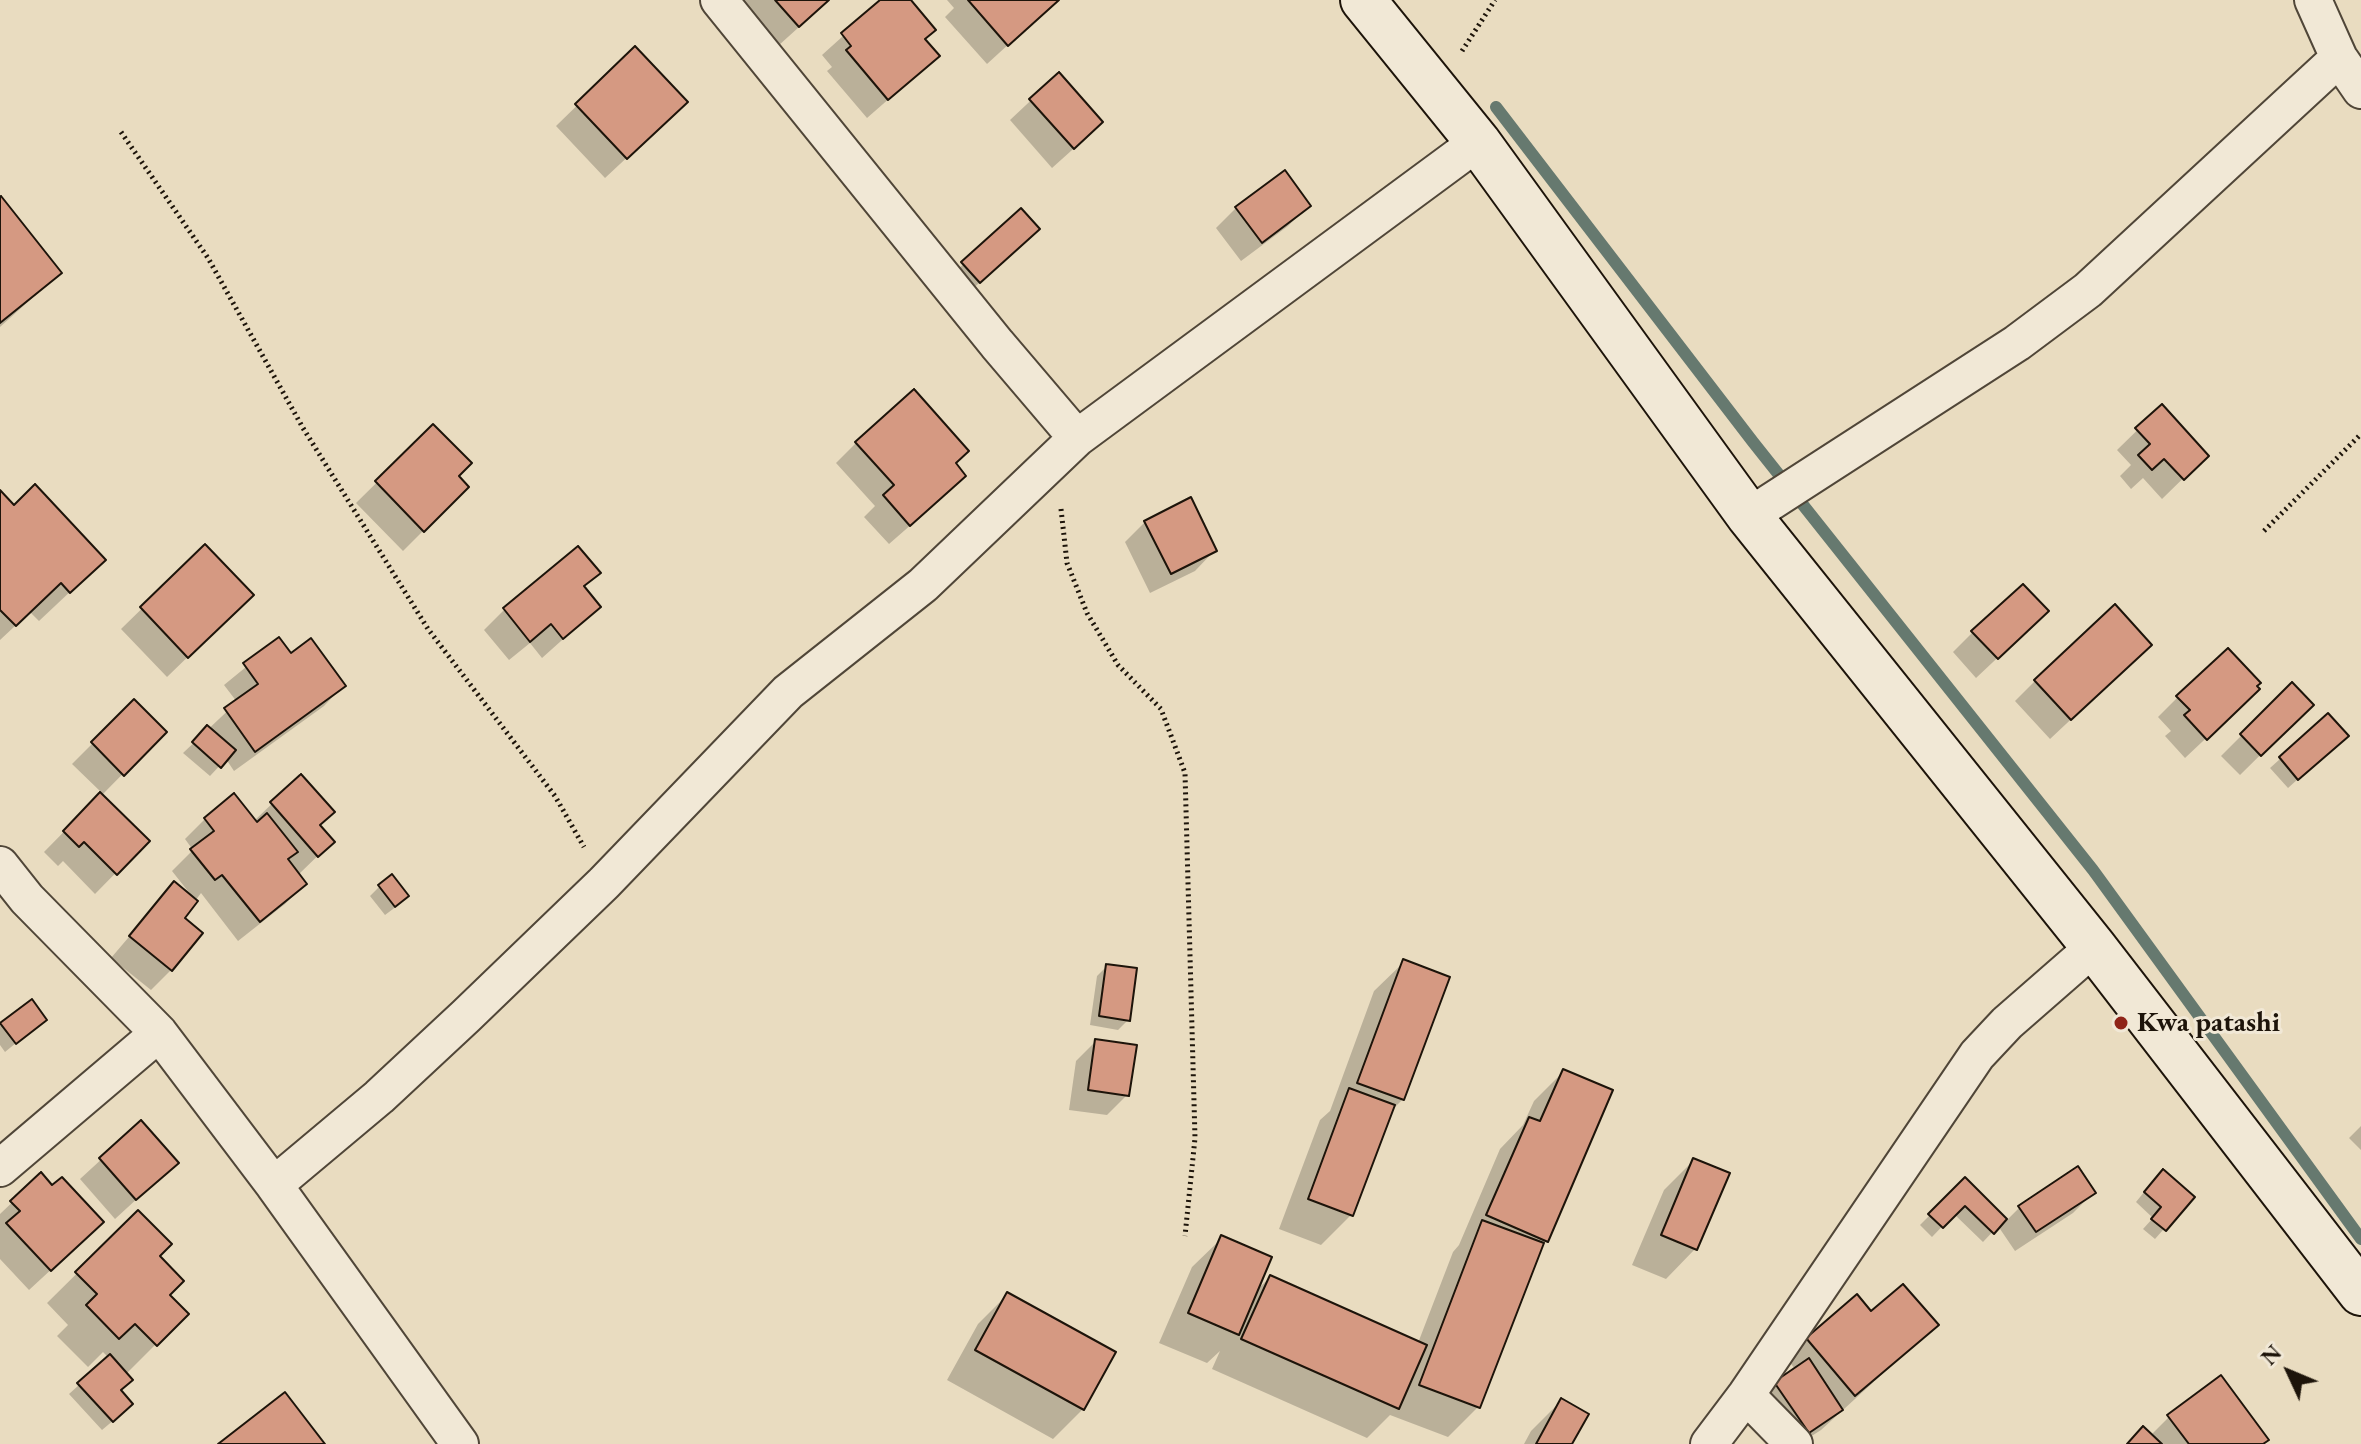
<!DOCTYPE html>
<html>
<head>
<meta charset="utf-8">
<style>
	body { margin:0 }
	#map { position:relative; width:2361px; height:1444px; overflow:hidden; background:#e9dcc0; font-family:"EB Garamond",serif }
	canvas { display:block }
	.north { position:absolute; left:2249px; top:1332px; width:80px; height:80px; -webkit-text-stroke:6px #f1e8d6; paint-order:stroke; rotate:314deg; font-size:22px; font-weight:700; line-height:32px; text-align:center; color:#1d140a }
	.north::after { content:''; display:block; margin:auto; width:28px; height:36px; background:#1d140a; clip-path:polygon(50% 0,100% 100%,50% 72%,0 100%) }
</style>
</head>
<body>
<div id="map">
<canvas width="2361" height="1444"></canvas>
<div class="north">N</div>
</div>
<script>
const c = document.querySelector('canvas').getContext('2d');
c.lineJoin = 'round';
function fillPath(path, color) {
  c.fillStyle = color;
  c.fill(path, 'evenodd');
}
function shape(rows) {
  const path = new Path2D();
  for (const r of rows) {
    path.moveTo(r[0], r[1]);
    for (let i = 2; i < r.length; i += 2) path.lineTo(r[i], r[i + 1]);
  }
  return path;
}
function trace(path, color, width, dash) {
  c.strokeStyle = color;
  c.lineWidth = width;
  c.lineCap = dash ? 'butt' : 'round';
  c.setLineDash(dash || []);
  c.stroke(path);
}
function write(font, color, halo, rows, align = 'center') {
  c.font = font + ' "EB Garamond",serif';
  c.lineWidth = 6;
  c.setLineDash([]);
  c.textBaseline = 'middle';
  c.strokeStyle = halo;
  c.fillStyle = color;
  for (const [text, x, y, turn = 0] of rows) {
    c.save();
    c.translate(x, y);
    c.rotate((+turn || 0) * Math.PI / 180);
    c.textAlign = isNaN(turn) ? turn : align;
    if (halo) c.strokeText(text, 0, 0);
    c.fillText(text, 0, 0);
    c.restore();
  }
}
fillPath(shape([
	[734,0,829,0,768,55],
	[883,0,908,0,923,40,938,56,867,118,827,71,832,67,822,55],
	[947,0,1057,0,987,64,945,17,954,8],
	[635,49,665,122,605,178,556,126],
	[1058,75,1081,142,1052,168,1010,120],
	[0,199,60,273,0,327],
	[1308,206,1288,226,1241,261,1216,228,1236,208],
	[1021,211,1017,249,958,302,942,284],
	[2161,407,2206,456,2162,499,2143,478,2131,489,2120,476,2131,465,2117,450],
	[433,427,456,476,467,487,403,551,356,503],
	[856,443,954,464,944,496,889,544,864,517,875,506,836,463],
	[0,493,73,589,39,621,30,612,0,640],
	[1145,522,1215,550,1195,571,1150,593,1125,542],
	[205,547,231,615,167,677,121,629],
	[598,573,583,588,599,607,542,658,530,643,509,660,484,630,504,610],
	[2026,631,1976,678,1953,652,1973,632],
	[279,640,290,656,344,685,324,706,234,771,226,759,210,776,183,753,237,702,224,685],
	[2129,665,2050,739,2015,701,2035,681],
	[2292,685,2311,705,2240,775,2221,756],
	[2178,697,2237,709,2185,758,2165,736,2171,731,2158,717],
	[134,702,164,732,101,796,147,841,95,894,63,861,58,866,44,852,102,793,72,764],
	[2328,716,2336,745,2288,788,2270,768],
	[301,776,318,826,332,842,298,875,305,884,285,904,238,941,201,893,182,919,171,970,151,990,111,958,174,884,191,895,172,871,193,850,185,839,205,819,254,821],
	[380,886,397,906,385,915,370,896],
	[1404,962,1403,1099,1390,1112,1351,1215,1321,1245,1279,1229,1320,1120,1330,1111,1374,991],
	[1107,966,1128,1020,1118,1030,1090,1025,1097,976],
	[32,1002,44,1020,5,1052,0,1045,0,1026],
	[1096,1041,1127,1095,1107,1115,1069,1110,1076,1061],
	[1564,1071,1546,1241,1540,1247,1478,1407,1448,1437,1390,1415,1367,1438,1212,1369,1220,1351,1207,1363,1159,1343,1192,1267,1222,1238,1255,1292,1270,1277,1418,1343,1453,1252,1459,1245,1500,1149,1523,1125,1534,1101],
	[141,1123,176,1163,115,1219,80,1179],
	[2361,1126,2361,1150,2349,1138],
	[1694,1160,1695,1249,1666,1279,1632,1265,1664,1190],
	[41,1175,81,1242,29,1290,0,1259,0,1214],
	[1965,1180,2006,1221,2020,1207,2093,1193,2073,1213,2015,1251,1998,1226,1983,1242,1954,1214,1932,1237,1920,1225],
	[2153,1181,2192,1197,2155,1239,2143,1229,2153,1218,2136,1202],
	[138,1213,157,1256,167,1295,186,1314,126,1374,119,1391,121,1414,102,1430,69,1394,109,1358,103,1352,88,1367,57,1336,68,1325,47,1303],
	[1008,1294,1083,1409,1053,1439,947,1380,978,1324],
	[1857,1297,1871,1313,1936,1325,1821,1430,1799,1444,1755,1403,1795,1369,1787,1359],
	[1561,1401,1570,1444,1524,1444,1531,1431],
	[2169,1417,2261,1444,2128,1444,2150,1436]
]), '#0003');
trace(shape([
	[1496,107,1753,442,2093,870,2361,1239]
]), '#66796f', 12);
const building = shape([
	[775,0,829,0,799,27,775,0],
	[880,0,911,0,936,30,925,39,940,56,888,100,846,50,851,46,841,33,880,0],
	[968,0,1059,0,1008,46,968,0],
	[635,46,688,102,627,159,575,104,635,46],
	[1059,72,1103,122,1074,149,1029,99,1059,72],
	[1285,170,1311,206,1262,243,1235,207,1285,170],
	[1,196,62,273,0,323,0,197,1,196],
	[1021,208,1040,229,980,283,961,262,1021,208],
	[914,389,969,451,956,463,966,476,910,526,883,495,894,485,855,442,914,389],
	[2162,404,2209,456,2184,480,2164,459,2152,470,2138,455,2150,444,2135,428,2162,404],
	[433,424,472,463,459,476,469,487,424,532,375,481,433,424],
	[35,484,106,560,70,593,61,583,16,626,0,610,0,490,14,505,35,484],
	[1191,497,1217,551,1171,574,1144,521,1191,497],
	[205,544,254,595,188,658,140,607,205,544],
	[578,546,601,573,584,586,601,607,563,639,551,624,530,642,503,608,578,546],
	[2023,584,2049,611,1998,659,1971,631,2023,584],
	[2115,604,2152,645,2071,720,2034,680,2115,604],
	[279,637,291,653,311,638,346,686,255,752,224,708,258,684,243,663,279,637],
	[2228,648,2261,683,2257,686,2260,689,2207,740,2184,715,2190,710,2176,696,2228,648],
	[2292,682,2314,705,2261,756,2240,734,2292,682],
	[134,699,167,732,124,776,91,742,134,699],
	[2328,713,2349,736,2298,780,2279,757,2328,713],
	[207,725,236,750,221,768,192,742,207,725],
	[301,774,335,812,320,825,335,842,318,857,270,802,301,774],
	[100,792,150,841,117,875,84,842,79,847,63,831,100,792],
	[234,793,257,822,267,813,298,852,288,859,307,884,260,922,222,875,215,880,190,849,214,831,204,818,234,793],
	[392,874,409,896,395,907,378,885,392,874],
	[174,881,198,901,185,918,203,933,172,971,129,936,174,881],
	[1403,959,1450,977,1404,1100,1357,1083,1403,959],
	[1106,964,1137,968,1130,1021,1099,1016,1106,964],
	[32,999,47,1020,16,1044,0,1023,32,999],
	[1095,1039,1137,1045,1129,1096,1088,1090,1095,1039],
	[1563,1069,1613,1090,1548,1242,1486,1215,1529,1117,1540,1121,1563,1069],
	[1349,1088,1395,1105,1353,1216,1308,1199,1349,1088],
	[141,1120,179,1163,136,1200,99,1158,141,1120],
	[1693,1158,1730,1173,1697,1250,1661,1235,1693,1158],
	[2078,1166,2096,1193,2036,1232,2018,1206,2078,1166],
	[2163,1169,2195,1197,2166,1231,2151,1219,2161,1207,2144,1192,2163,1169],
	[41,1172,52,1185,62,1177,104,1222,51,1271,6,1223,20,1211,10,1201,41,1172],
	[1965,1177,2007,1219,1994,1234,1965,1206,1943,1228,1928,1214,1965,1177],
	[138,1210,172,1244,160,1256,184,1281,170,1295,189,1314,157,1346,135,1324,119,1339,86,1305,97,1294,75,1272,138,1210],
	[1482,1220,1544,1243,1480,1408,1419,1385,1482,1220],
	[1221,1235,1272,1257,1239,1335,1188,1313,1221,1235],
	[1270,1275,1427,1345,1399,1409,1241,1339,1270,1275],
	[1903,1284,1939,1325,1855,1396,1806,1338,1857,1294,1871,1311,1903,1284],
	[1007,1292,1116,1352,1084,1410,975,1350,1007,1292],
	[110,1354,133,1380,121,1390,133,1404,113,1422,77,1383,110,1354],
	[1809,1358,1843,1410,1809,1433,1774,1382,1809,1358],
	[2221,1375,2269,1440,2263,1444,2189,1444,2167,1415,2221,1375],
	[285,1392,325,1444,218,1444,285,1392],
	[1561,1398,1589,1414,1572,1444,1536,1444,1561,1398],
	[2143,1426,2162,1444,2127,1444,2143,1426]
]);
fillPath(building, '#d59982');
trace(building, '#1d140a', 2);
const minor = shape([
	[719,0,997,344,1077,438],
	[2313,0,2339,58,2361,90],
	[1749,516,2017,343,2088,290,2339,58],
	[0,865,27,899,159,1033,274,1185,460,1444],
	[0,1168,159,1033],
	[274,1185,379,1097,466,1016,604,883,788,692,923,585,1077,438,1478,142],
	[1746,1395,1794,1444],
	[1709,1444,1746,1395,1977,1055,2007,1023,2094,947]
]);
const secondary = shape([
	[1363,0,1478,142,1749,516,2094,947,2361,1293]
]);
trace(minor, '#504638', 40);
trace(secondary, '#1d140a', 48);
trace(shape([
	[1462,51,1495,0],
	[121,132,208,258,303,428,428,629,555,796,584,847],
	[1061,509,1067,563,1087,613,1118,665,1161,709,1185,773,1195,1138,1185,1236],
	[2264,531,2361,434]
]), '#1d140a', 5, [2, 4]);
trace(minor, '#f1e8d6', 36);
trace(secondary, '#f1e8d6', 44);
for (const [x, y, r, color] of [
	[2121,1023,8,"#8f2418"]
]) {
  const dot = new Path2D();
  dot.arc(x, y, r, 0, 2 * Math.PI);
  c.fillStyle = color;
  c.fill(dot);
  trace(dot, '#f1e8d6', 3);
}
write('bold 28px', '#1d140a', '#f1e8d6', [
	["Kwa patashi",2137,1023]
], 'left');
</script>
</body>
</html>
